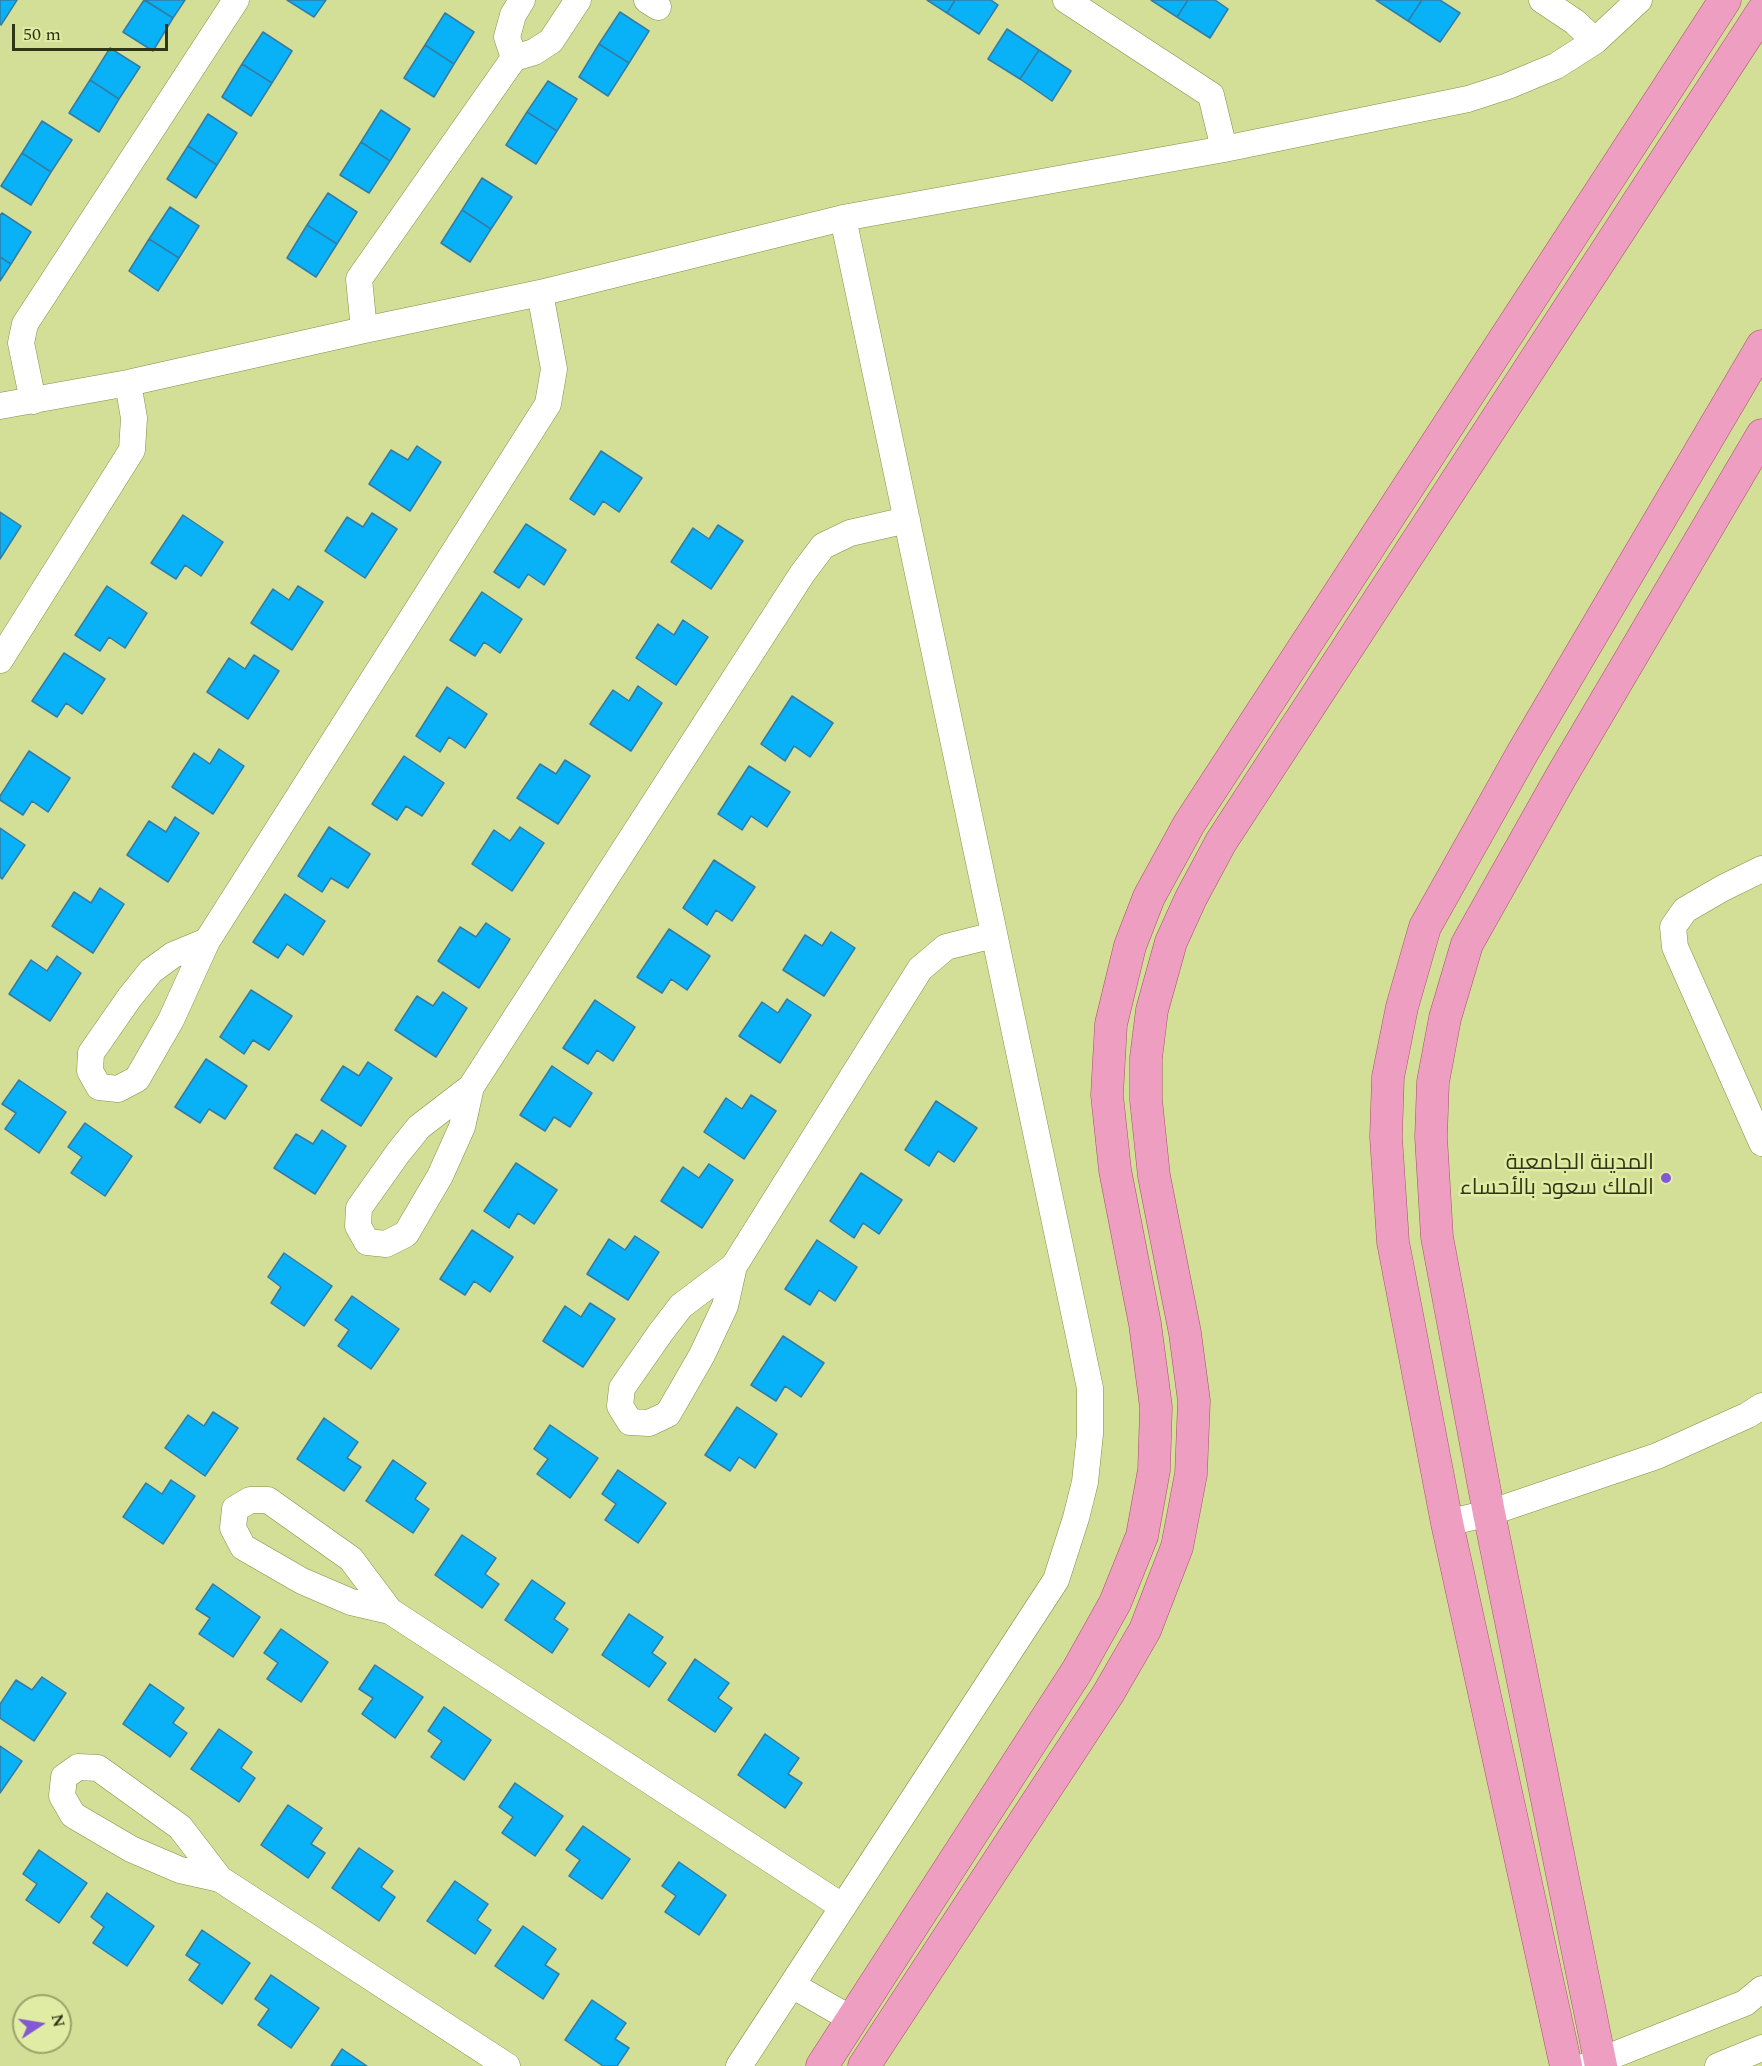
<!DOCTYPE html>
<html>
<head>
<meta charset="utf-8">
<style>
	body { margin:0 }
	#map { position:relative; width:1762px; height:2066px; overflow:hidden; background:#d3de96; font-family:Spectral,serif }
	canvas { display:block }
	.north { position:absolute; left:12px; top:1994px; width:60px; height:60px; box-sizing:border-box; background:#e0eca3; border:2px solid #9aa36b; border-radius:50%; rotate:78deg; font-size:16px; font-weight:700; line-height:24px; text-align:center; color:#313517 }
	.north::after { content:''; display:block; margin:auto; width:21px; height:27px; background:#8259d2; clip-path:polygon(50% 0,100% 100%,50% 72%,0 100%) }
	.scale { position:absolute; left:12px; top:24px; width:156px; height:27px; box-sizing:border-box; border:3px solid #313517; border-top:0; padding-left:8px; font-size:18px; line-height:21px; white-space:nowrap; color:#313517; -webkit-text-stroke:4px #e0eca3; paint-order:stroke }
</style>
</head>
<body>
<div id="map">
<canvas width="1762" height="2066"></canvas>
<div class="north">N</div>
<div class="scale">50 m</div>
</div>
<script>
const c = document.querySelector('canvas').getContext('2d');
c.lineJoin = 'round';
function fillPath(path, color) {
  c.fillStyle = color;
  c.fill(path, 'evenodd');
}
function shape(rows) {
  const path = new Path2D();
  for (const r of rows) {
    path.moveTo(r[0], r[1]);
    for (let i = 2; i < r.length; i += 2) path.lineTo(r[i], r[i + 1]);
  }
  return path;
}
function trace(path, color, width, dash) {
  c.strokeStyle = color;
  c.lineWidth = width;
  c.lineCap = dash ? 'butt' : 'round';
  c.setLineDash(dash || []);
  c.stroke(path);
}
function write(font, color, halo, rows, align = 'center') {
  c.font = font + ' Spectral,Cairo,serif';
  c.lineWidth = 5;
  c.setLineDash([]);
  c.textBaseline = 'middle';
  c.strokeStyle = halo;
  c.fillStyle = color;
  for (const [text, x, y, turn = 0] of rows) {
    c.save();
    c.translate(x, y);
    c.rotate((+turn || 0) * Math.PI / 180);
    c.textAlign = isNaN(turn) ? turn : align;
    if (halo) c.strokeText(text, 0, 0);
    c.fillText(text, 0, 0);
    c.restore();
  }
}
const building = shape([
	[0,0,17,0,1,25,0,24,0,0],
	[144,0,173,18,153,51,123,32,144,0],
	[145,0,185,0,173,18,145,0],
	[287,0,326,0,314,17,287,0],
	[927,0,955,0,947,13,927,0],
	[955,0,991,0,998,5,979,34,947,13,955,0],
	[1151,0,1188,0,1177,17,1151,0],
	[1188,0,1215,0,1228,9,1210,38,1177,17,1188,0],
	[1376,0,1422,0,1408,21,1376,0],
	[1422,0,1440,0,1460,13,1440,42,1408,21,1422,0],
	[620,12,649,31,629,63,599,44,620,12],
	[445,13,474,32,454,64,425,45,445,13],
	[1007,29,1039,50,1020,79,988,59,1007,29],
	[263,32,292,51,272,83,242,64,263,32],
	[599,44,629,63,608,96,579,77,599,44],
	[425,45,454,64,434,97,404,78,425,45],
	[110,48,140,67,119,99,90,80,110,48],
	[1039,50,1071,71,1052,101,1020,79,1039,50],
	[242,64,272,83,251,116,222,97,242,64],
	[90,80,119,99,99,132,69,113,90,80],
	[548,81,577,99,557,131,527,112,548,81],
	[381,110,410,129,390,161,361,142,381,110],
	[527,112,557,131,536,164,506,145,527,112],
	[208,114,237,133,217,165,188,146,208,114],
	[42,121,72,140,51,172,22,153,42,121],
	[361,142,390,161,369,193,340,175,361,142],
	[188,146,217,165,196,198,167,179,188,146],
	[22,153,51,172,31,205,1,186,22,153],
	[482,178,512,197,491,229,462,210,482,178],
	[328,193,357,212,337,244,307,225,328,193],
	[170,207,199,226,179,258,149,239,170,207],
	[462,210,491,229,470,262,441,243,462,210],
	[2,213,31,232,11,264,0,257,0,215,2,213],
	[307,225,337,244,316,277,287,258,307,225],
	[149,239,179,258,158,291,129,271,149,239],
	[0,257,11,264,0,281,0,257],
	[417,446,441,462,410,511,369,484,391,450,408,460,417,446],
	[601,451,642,478,619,512,603,501,594,515,570,499,601,451],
	[0,512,21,526,0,559,0,512],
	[372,513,397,529,365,578,325,551,347,517,363,527,372,513],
	[183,515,223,542,201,576,185,565,176,579,151,563,183,515],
	[526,524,566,550,544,585,528,574,519,588,494,572,526,524],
	[718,525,743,541,711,589,671,562,693,528,709,539,718,525],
	[107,586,147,613,125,648,109,637,100,651,75,635,107,586],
	[298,586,323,602,292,650,251,623,273,589,289,600,298,586],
	[482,592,522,619,500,653,484,642,475,656,450,640,482,592],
	[683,620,708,637,676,685,636,658,658,624,674,635,683,620],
	[64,653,105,679,82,714,66,703,57,717,32,701,64,653],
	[254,655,279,671,248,719,207,692,229,658,245,669,254,655],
	[638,686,662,703,631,751,590,724,613,690,629,701,638,686],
	[447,687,487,714,465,748,449,737,440,752,416,736,447,687],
	[792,696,833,723,810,757,794,746,785,761,761,744,792,696],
	[219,749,244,766,213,814,172,787,194,753,210,764,219,749],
	[29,751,70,778,48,812,32,801,23,815,0,800,0,796,29,751],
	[404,756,444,783,422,816,406,806,397,820,372,804,404,756],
	[565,760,590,776,558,824,517,798,540,764,556,774,565,760],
	[749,766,790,792,767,827,751,816,742,830,718,814,749,766],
	[175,817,199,833,168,882,127,855,149,821,166,832,175,817],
	[329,827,370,854,348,888,331,878,322,892,298,876,329,827],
	[520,827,544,843,512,891,472,864,494,830,510,841,520,827],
	[0,828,25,845,2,879,0,877,0,828],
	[714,860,755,887,732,921,716,910,707,925,683,908,714,860],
	[100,888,124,904,93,953,52,926,74,892,91,903,100,888],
	[285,894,325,921,303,955,287,944,278,958,253,942,285,894],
	[486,923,510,939,479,988,438,961,460,927,476,937,486,923],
	[669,929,710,956,687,990,671,979,662,993,637,977,669,929],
	[831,932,855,948,824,996,783,970,805,935,822,946,831,932],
	[57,956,81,973,50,1021,9,994,31,960,47,971,57,956],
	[251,990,292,1016,269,1050,253,1040,244,1054,220,1037,251,990],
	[443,992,467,1008,436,1057,395,1030,417,996,433,1006,443,992],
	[787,999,811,1015,780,1063,739,1036,762,1002,778,1013,787,999],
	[595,1000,635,1027,613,1061,597,1050,588,1064,563,1048,595,1000],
	[206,1059,247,1086,225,1119,209,1109,200,1123,175,1107,206,1059],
	[368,1062,392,1078,361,1126,321,1100,343,1066,359,1076,368,1062],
	[552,1066,592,1093,570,1127,554,1117,545,1131,520,1115,552,1066],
	[19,1080,66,1112,39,1153,5,1129,16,1113,2,1104,19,1080],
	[751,1095,776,1111,744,1159,704,1132,726,1098,742,1109,751,1095],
	[936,1101,977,1128,954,1162,938,1151,929,1166,905,1150,936,1101],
	[85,1123,132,1156,105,1196,71,1173,82,1157,68,1147,85,1123],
	[322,1130,346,1146,315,1194,274,1168,296,1134,313,1144,322,1130],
	[516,1163,557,1190,534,1224,518,1213,509,1228,484,1211,516,1163],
	[709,1164,733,1180,702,1228,661,1201,683,1167,699,1178,709,1164],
	[861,1173,902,1200,879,1234,863,1223,854,1238,830,1221,861,1173],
	[472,1230,513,1257,490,1292,474,1281,465,1295,440,1279,472,1230],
	[635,1236,659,1252,628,1300,587,1274,609,1239,625,1250,635,1236],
	[817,1240,857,1267,835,1301,819,1290,810,1305,785,1289,817,1240],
	[284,1253,332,1286,304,1326,271,1303,281,1287,268,1277,284,1253],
	[352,1296,399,1329,371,1369,338,1346,349,1330,335,1320,352,1296],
	[590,1303,615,1319,583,1367,543,1341,565,1306,581,1317,590,1303],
	[783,1336,824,1363,801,1397,785,1386,776,1401,751,1385,783,1336],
	[737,1407,777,1434,755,1468,739,1457,730,1471,705,1455,737,1407],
	[213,1412,238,1428,205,1476,165,1448,188,1415,204,1426,213,1412],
	[324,1418,358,1442,347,1458,361,1467,344,1491,297,1459,324,1418],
	[550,1425,598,1458,570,1498,537,1474,548,1459,534,1449,550,1425],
	[393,1460,426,1483,415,1499,429,1509,413,1533,366,1501,393,1460],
	[618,1470,666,1503,638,1543,605,1520,616,1504,602,1494,618,1470],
	[171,1480,195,1496,163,1544,123,1517,146,1483,162,1494,171,1480],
	[462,1535,496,1558,485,1574,499,1584,482,1608,435,1575,462,1535],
	[532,1580,565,1603,554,1619,568,1629,552,1653,505,1620,532,1580],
	[213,1584,260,1617,233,1657,199,1634,210,1618,196,1609,213,1584],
	[629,1614,663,1637,652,1653,666,1663,649,1687,602,1655,629,1614],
	[281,1629,328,1662,301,1702,267,1679,278,1663,264,1653,281,1629],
	[695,1659,729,1683,718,1698,732,1708,715,1732,668,1700,695,1659],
	[375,1665,423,1697,395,1738,362,1714,373,1698,359,1689,375,1665],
	[42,1677,66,1693,34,1741,0,1718,0,1704,16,1680,32,1690,42,1677],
	[150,1684,184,1708,173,1723,187,1733,170,1757,123,1724,150,1684],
	[444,1707,491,1740,464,1780,431,1757,442,1741,428,1731,444,1707],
	[219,1729,252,1752,241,1768,255,1778,239,1802,191,1769,219,1729],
	[765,1734,799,1758,788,1774,802,1783,785,1808,738,1775,765,1734],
	[0,1746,22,1761,0,1793,0,1746],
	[515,1783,563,1816,535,1856,502,1833,513,1817,499,1807,515,1783],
	[288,1805,322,1828,311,1844,325,1853,308,1878,261,1845,288,1805],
	[583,1826,630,1859,602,1899,569,1876,580,1860,566,1850,583,1826],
	[359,1848,393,1871,381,1887,395,1897,379,1921,332,1888,359,1848],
	[39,1850,87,1883,59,1923,26,1900,37,1884,23,1874,39,1850],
	[679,1862,726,1895,699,1935,665,1912,676,1896,662,1886,679,1862],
	[455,1881,488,1904,477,1920,491,1930,475,1954,427,1921,455,1881],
	[107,1893,154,1926,127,1966,93,1943,104,1927,91,1917,107,1893],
	[523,1926,556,1949,545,1965,559,1974,543,1999,495,1966,523,1926],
	[202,1930,250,1963,222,2004,189,1980,200,1964,186,1955,202,1930],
	[271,1975,319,2008,291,2048,258,2025,269,2009,255,1999,271,1975],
	[592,2000,626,2023,615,2039,629,2048,617,2066,603,2066,565,2040,592,2000],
	[342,2049,367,2066,331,2066,342,2049]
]);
fillPath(building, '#09b2f7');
trace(building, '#337ca4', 1.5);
const minor = shape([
	[647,0,658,7],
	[1066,0,1211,95,1224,149],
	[1542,0,1575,22,1595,41],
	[514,58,507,37,513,15,522,0],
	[364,330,359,279,514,58,534,52,551,41,578,0],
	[33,401,21,343,25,324,236,0],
	[0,406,128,383,364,330,540,293,843,218,1224,149,1468,99,1508,86,1556,66,1595,41,1639,0],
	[0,660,132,450,134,418,128,383],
	[1762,869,1723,888,1685,910,1673,927,1675,947,1762,1143],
	[207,941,173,955,151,971,130,997,91,1053,90,1071,99,1087,118,1089,137,1079,171,1020,207,941,548,404,554,369,540,293],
	[471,1087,462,1127,440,1176,406,1234,386,1244,367,1242,358,1226,359,1208,398,1153,419,1127,471,1087,802,574,823,546,850,533,907,520],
	[734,1266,681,1306,661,1332,622,1388,620,1406,630,1422,649,1423,668,1414,702,1355,725,1306,734,1266,920,969,946,947,994,935],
	[1447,1523,1489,1513,1657,1456,1748,1415,1762,1406],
	[390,1611,351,1602,302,1581,243,1547,233,1528,235,1509,250,1500,268,1500,351,1559,390,1611,843,1907],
	[220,1879,180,1870,131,1849,73,1815,62,1796,64,1777,78,1767,98,1768,180,1827,220,1879,507,2066],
	[792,1985,853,2020],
	[739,2066,1056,1580,1076,1518,1085,1482,1090,1434,1090,1388,843,218],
	[1586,2066,1745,2003,1762,1989],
	[1718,2066,1762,2048]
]);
const major = shape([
	[822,2066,1077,1671,1115,1603,1142,1536,1154,1470,1156,1407,1145,1324,1115,1170,1107,1095,1111,1024,1130,946,1149,897,1189,824,1725,0],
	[864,2066,1108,1694,1145,1630,1177,1547,1191,1474,1194,1401,1185,1333,1154,1176,1146,1100,1146,1058,1152,1010,1171,942,1191,898,1221,842,1762,12],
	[1566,2066,1447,1523,1393,1242,1386,1137,1388,1077,1402,1007,1425,927,1523,752,1762,346],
	[1601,2066,1489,1513,1437,1237,1431,1137,1433,1082,1445,1018,1467,944,1562,775,1762,435]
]);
trace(minor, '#848e48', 27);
trace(major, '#a5506b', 33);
trace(minor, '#fff', 26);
trace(major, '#ee9ec1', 32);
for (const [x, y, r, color] of [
	[1666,1178,6,"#8259d2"]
]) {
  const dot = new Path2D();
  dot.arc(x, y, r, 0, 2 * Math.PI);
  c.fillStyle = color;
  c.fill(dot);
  trace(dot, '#e0eca3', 2);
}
write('22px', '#313517', '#e0eca3', [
	["المدينة الجامعية",1654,1165],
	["الملك سعود بالأحساء",1654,1190]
], 'right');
</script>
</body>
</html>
